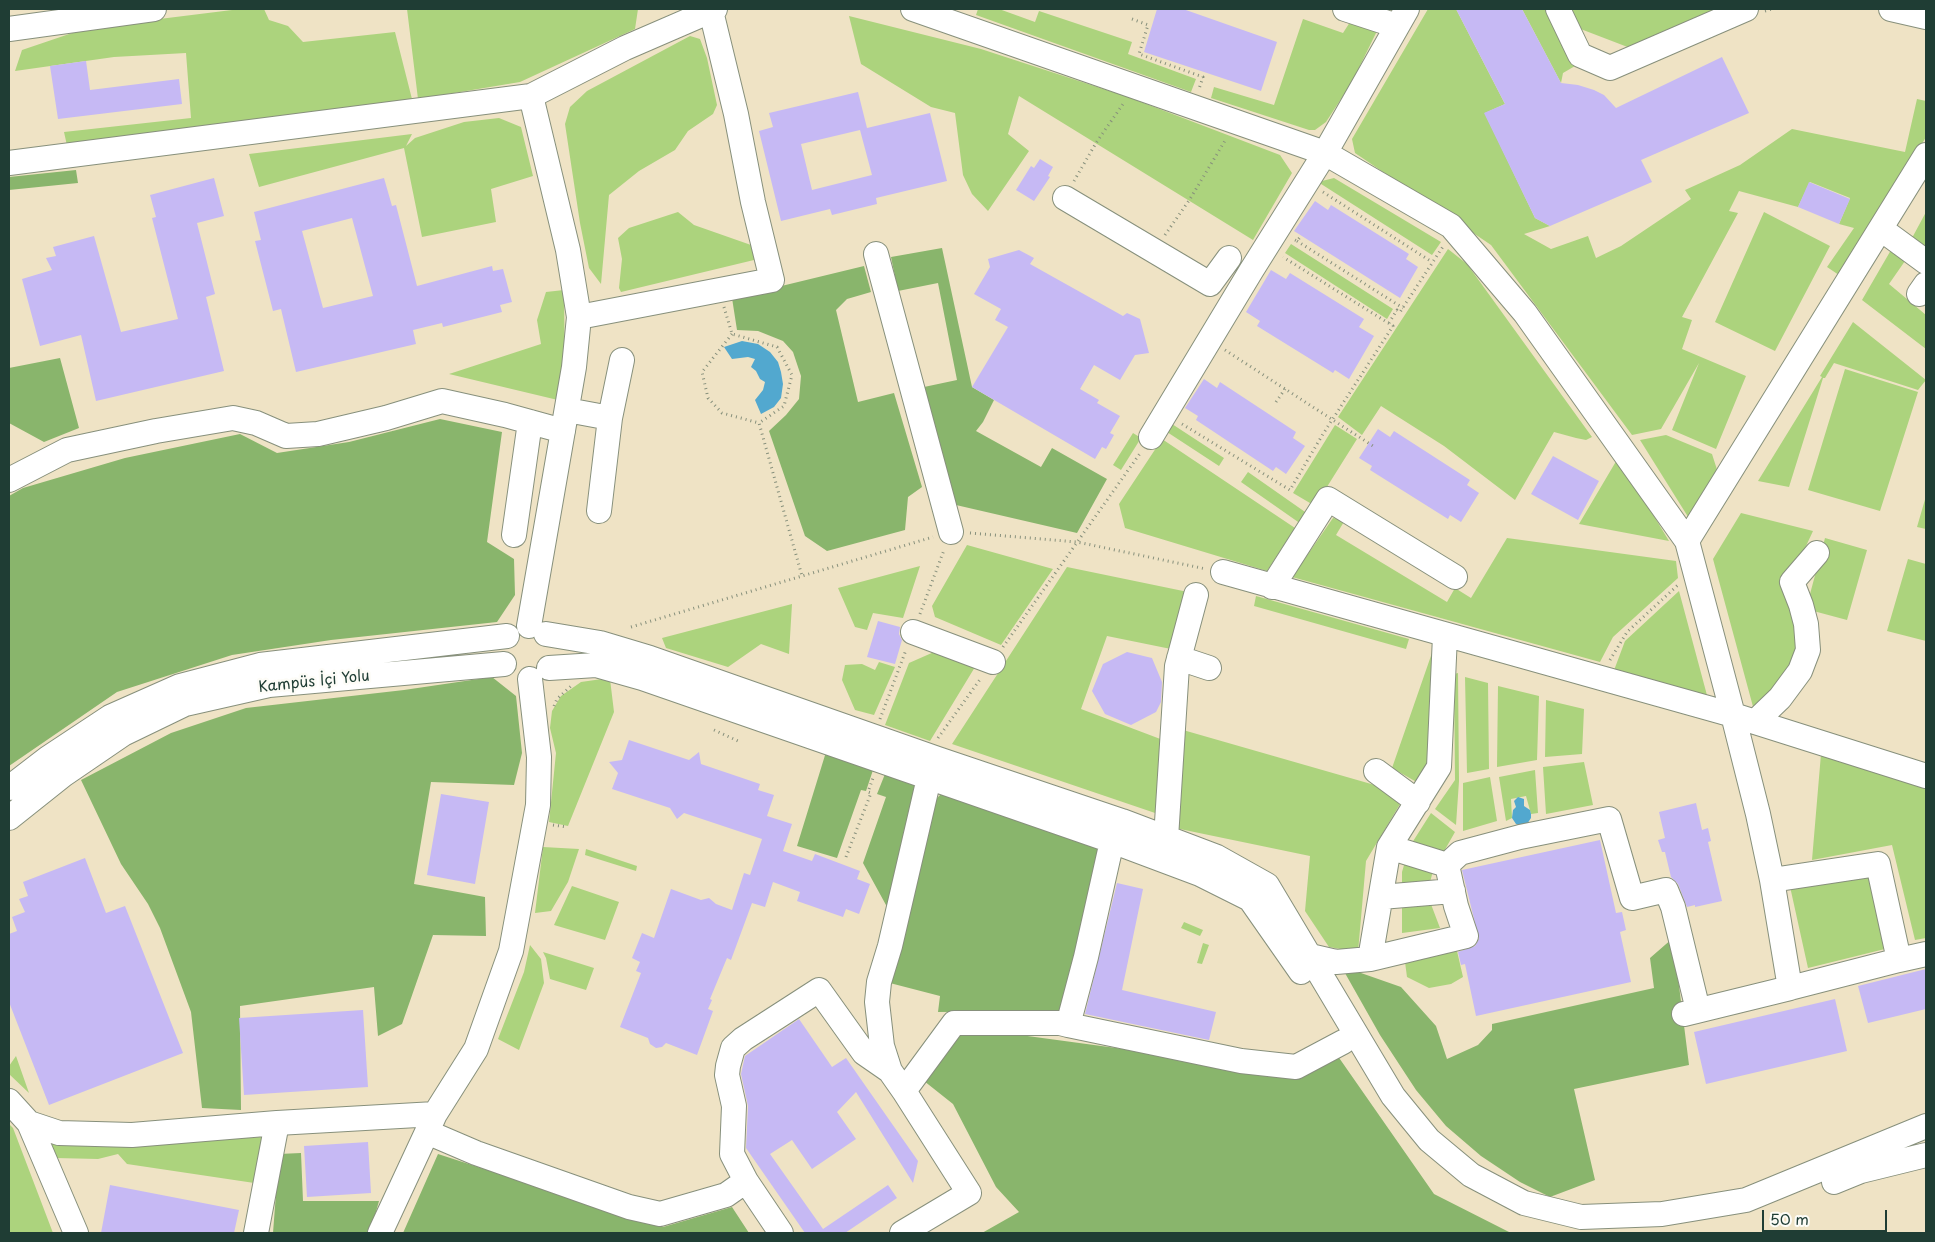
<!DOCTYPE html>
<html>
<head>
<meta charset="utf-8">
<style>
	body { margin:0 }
	#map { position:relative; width:1935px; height:1242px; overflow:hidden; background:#efe3c5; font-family:"Playpen Sans",sans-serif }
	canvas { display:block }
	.frame { position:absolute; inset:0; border:10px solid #1f3d34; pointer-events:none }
	.scale { position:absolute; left:1762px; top:1210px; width:125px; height:22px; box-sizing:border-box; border:2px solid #1f3d34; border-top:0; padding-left:6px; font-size:15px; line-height:18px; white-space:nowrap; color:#1f3d34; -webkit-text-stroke:4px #fdfcf7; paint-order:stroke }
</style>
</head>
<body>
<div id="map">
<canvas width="1935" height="1242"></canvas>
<div class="frame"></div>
<div class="scale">50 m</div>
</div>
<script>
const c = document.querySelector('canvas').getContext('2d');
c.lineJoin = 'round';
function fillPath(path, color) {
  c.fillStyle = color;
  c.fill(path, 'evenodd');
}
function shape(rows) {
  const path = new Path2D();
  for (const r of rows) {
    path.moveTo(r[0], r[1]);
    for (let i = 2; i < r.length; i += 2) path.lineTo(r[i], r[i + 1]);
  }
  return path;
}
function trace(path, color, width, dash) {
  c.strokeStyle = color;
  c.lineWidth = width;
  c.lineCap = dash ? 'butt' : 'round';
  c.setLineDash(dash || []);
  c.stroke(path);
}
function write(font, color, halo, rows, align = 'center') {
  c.font = font + ' "Playpen Sans",sans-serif';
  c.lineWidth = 5;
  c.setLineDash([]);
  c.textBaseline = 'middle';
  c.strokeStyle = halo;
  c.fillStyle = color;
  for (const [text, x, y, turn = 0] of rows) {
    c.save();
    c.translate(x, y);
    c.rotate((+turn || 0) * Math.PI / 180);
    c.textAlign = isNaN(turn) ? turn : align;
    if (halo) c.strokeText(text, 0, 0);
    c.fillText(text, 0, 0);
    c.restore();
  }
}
fillPath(shape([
	[240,9,264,9,269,20,288,26,303,42,395,32,413,103,68,150,64,132,191,118,186,53,114,57,15,71,22,50,87,28],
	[407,9,638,9,635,29,520,82,418,99],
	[978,9,999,9,1035,22,1039,11,1132,42,1128,54,1196,79,1191,92,976,15],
	[1428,9,1456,9,1505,104,1485,113,1535,218,1550,226,1524,234,1551,249,1588,236,1596,258,1621,246,1691,199,1685,190,1740,165,1792,129,1905,152,1917,99,1926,101,1926,137,1842,277,1827,267,1854,228,1839,224,1850,198,1810,182,1798,207,1739,191,1729,211,1738,213,1682,317,1692,320,1682,349,1746,376,1716,449,1672,430,1699,363,1661,429,1632,435,1491,245,1355,153,1352,139],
	[1522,9,1548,9,1575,66,1563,73,1561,83],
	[1570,9,1730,9,1638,51,1578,28],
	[849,16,981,49,1128,97,1280,155,1292,173,1253,240,1019,96,1008,134,1029,151,988,211,972,194,963,175,955,113,931,107,861,64],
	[1303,19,1343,33,1352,19,1377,31,1352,82,1326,122,1315,130,1309,130,1211,98,1214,87,1274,105],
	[690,36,700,39,707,58,717,105,713,114,688,131,675,150,639,171,609,195,601,284,589,268,580,223,565,124,570,107,587,91],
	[499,118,521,127,533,176,491,189,496,222,422,237,404,148,259,187,249,154,412,134,406,146,415,138,464,122],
	[1334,178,1441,242,1432,255,1318,182],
	[678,212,694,225,751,245,756,249,754,260,621,292,619,288,622,259,618,238,629,228],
	[1764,212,1830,246,1775,351,1715,322],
	[1926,212,1926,246,1912,238],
	[1291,244,1393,309,1387,319,1285,253],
	[1448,249,1467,264,1592,437,1586,440,1576,438,1554,432,1515,500,1444,446,1381,406,1362,435,1338,417],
	[1891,250,1905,261,1889,284,1926,315,1926,349,1862,300],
	[564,290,565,382,562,401,449,374,541,344,537,320,546,292],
	[1853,322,1926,380,1918,390,1834,363,1825,378,1823,378,1789,487,1758,481,1822,377,1820,376],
	[1845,369,1918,392,1880,511,1808,490],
	[1172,424,1224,458,1219,466,1167,432],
	[1335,425,1357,439,1315,506,1293,493],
	[1133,433,1141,438,1121,470,1113,465],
	[1666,435,1712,454,1720,479,1690,520,1640,440],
	[1162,439,1295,528,1267,571,1125,528,1119,504],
	[1618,458,1628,473,1669,541,1579,524],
	[1248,472,1308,514,1301,524,1241,482],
	[1926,496,1926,529,1917,527],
	[1741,513,1813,531,1788,585,1800,623,1796,666,1755,714,1713,559],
	[1333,518,1345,520,1336,535,1447,602,1455,588,1471,598,1507,538,1676,561,1678,578,1613,637,1600,662,1292,577],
	[1825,538,1867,550,1847,620,1806,609],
	[967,545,1053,569,1001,645,935,617,932,606],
	[1908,559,1926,564,1926,641,1887,631],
	[920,566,903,618,873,613,867,630,855,627,838,588],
	[1067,567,1188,592,1171,649,1107,636,1081,709,1163,740,1158,814,952,744],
	[1679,591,1708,699,1613,673,1625,641],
	[1256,596,1409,639,1406,649,1254,606],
	[792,604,789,654,761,644,728,667,666,648,662,638],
	[1433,650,1434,753,1420,784,1392,768],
	[934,652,975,667,930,741,885,725,909,663],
	[879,662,895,667,874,715,855,710,842,680,845,665,862,664,875,670],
	[1458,673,1459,781,1456,825,1435,809,1455,780,1454,674],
	[1465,677,1488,683,1489,769,1467,773],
	[602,679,610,679,614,712,568,826,549,822,556,753,550,728,552,711,561,696,581,682],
	[1498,686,1539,696,1537,760,1497,767],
	[1546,700,1584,709,1582,754,1545,757],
	[1183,730,1406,794,1366,861,1358,952,1329,947,1305,911,1310,856,1175,828],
	[1821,754,1926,788,1926,938,1915,940,1892,845,1812,860],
	[1584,762,1593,805,1546,814,1543,767],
	[1535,770,1538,813,1531,814,1526,796,1511,799,1512,818,1506,821,1499,777],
	[1490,777,1497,821,1463,831,1463,783],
	[1431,813,1455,832,1439,860,1410,846],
	[543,847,579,849,568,882,551,911,535,913],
	[586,849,637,866,636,871,585,855],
	[1407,855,1434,867,1428,890,1402,890,1402,872],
	[1876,861,1893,947,1808,968,1789,882],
	[572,886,619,902,605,940,554,925],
	[1429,899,1440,928,1402,933,1402,903],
	[1184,922,1203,930,1200,936,1181,928],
	[1203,943,1209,945,1202,964,1197,963],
	[530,945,541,959,544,983,519,1050,498,1039,524,972],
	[1457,951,1463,977,1451,984,1429,988,1407,977,1405,962],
	[543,952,594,968,586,990,550,979,546,958],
	[16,1056,29,1093,9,1074,9,1066],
	[9,1124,13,1128,53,1233,9,1233],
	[266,1137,261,1184,127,1164,118,1154,98,1159,55,1158,50,1142]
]), '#acd37d');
fillPath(shape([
	[76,170,78,183,9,190,9,177],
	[942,248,972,387,994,400,983,422,976,431,1041,467,1052,448,1107,479,1077,533,956,505,924,387,957,380,938,283,898,291,891,257],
	[864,266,871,292,847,299,836,310,858,402,894,393,922,487,908,497,905,530,827,551,805,536,769,431,786,415,799,399,801,376,793,352,783,341,758,331,737,330,732,298],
	[60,358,79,428,44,442,9,423,9,368],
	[440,419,502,432,487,542,514,559,515,595,497,622,331,640,232,655,117,692,9,766,9,496,23,488,125,458,240,434,277,453,349,442],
	[492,677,516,696,522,753,514,785,431,782,414,884,485,897,486,936,433,935,402,1024,378,1036,374,987,240,1006,241,1110,202,1108,191,1012,160,928,148,904,121,864,81,780,171,733,246,708,404,690],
	[826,752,873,770,866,791,861,790,837,858,797,846],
	[885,774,924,787,892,916,863,863,886,797,877,794],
	[945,790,1103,848,1065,1011,938,1012,940,996,886,982,934,801],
	[1673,938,1689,1065,1574,1089,1595,1180,1550,1197,1520,1182,1481,1156,1446,1126,1416,1090,1380,1035,1341,966,1401,987,1436,1026,1447,1059,1478,1045,1492,1030,1492,1024,1654,988,1650,958],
	[961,1027,1286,1071,1335,1052,1434,1194,1511,1233,982,1233,1019,1212,996,1187,953,1104,919,1077],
	[301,1153,303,1201,379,1201,370,1233,273,1233,279,1154],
	[438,1154,663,1227,732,1207,749,1233,403,1233]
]), '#89b56c');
fillPath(shape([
	[742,341,758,344,770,352,778,362,781,372,783,384,781,398,774,407,761,414,755,400,763,390,765,382,760,379,756,371,751,367,755,359,748,357,732,359,724,347],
	[1518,797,1524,799,1524,806,1530,810,1531,814,1531,818,1527,824,1520,826,1516,824,1512,818,1513,810,1516,807,1514,801]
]), '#52a8cf');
fillPath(shape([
	[1157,9,1183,9,1277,42,1261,91,1144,52],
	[1456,9,1522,9,1561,83,1578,85,1594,90,1604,95,1616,108,1722,57,1749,113,1641,160,1652,182,1550,226,1535,218,1484,113,1505,104],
	[86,61,90,90,179,79,182,104,58,119,50,66],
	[858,92,867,128,930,113,947,181,876,198,877,204,832,215,830,209,781,221,759,131,773,127,769,113],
	[860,130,872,175,812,190,801,144],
	[1040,159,1053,167,1048,176,1050,177,1034,201,1016,190,1031,166,1034,168],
	[214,178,224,216,197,223,215,294,206,297,224,371,96,401,81,335,40,346,22,279,52,270,46,258,56,256,53,247,94,236,121,332,178,319,152,218,156,217,150,195],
	[384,178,392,206,396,205,417,286,492,266,493,271,503,269,512,302,500,305,502,312,443,327,442,323,413,330,416,344,296,372,281,309,273,311,255,241,261,240,254,212],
	[352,218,373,296,323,308,302,231],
	[1809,182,1850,199,1839,224,1798,207],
	[1315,201,1328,210,1331,205,1409,254,1406,259,1418,267,1400,298,1294,231],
	[1019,250,1034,258,1030,264,1123,316,1127,313,1140,319,1149,353,1135,355,1120,380,1094,365,1080,389,1099,400,1097,403,1120,416,1110,433,1114,435,1106,449,1102,447,1095,459,972,387,1008,327,995,320,1001,309,974,294,990,267,988,259],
	[1271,270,1286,279,1290,273,1364,319,1359,327,1374,336,1349,379,1335,370,1333,373,1257,326,1260,321,1246,312],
	[1204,379,1217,388,1220,382,1296,432,1293,438,1305,446,1286,474,1276,467,1273,471,1196,420,1198,416,1185,408],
	[1378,429,1390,437,1394,431,1470,480,1467,485,1479,493,1461,522,1450,515,1448,519,1370,470,1372,466,1359,458],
	[1553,456,1599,481,1578,520,1531,494],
	[878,621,900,627,899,634,902,640,895,664,867,657],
	[1127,652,1152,658,1162,682,1161,702,1156,712,1131,725,1105,714,1092,691,1103,664],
	[629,740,689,760,699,752,701,764,760,784,758,790,774,795,767,816,792,824,783,851,812,861,815,854,860,871,857,879,870,884,859,914,846,909,843,917,797,901,800,892,773,882,765,907,752,903,731,960,727,958,710,999,712,1000,708,1009,713,1011,697,1055,666,1043,662,1047,656,1048,650,1044,648,1038,620,1027,641,973,636,971,640,962,632,958,642,933,654,938,671,889,701,900,709,898,716,904,732,910,744,873,750,875,762,839,684,813,677,819,670,808,612,789,618,773,609,762,622,760],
	[441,794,489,802,475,884,427,875],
	[1696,803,1702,830,1708,828,1711,841,1708,842,1722,901,1695,907,1695,905,1687,907,1678,884,1671,877,1665,852,1662,852,1658,840,1665,838,1659,812],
	[1600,840,1616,913,1622,912,1626,930,1620,932,1631,982,1476,1016,1465,964,1461,965,1458,952,1475,946,1479,939,1462,870],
	[85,858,106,913,125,906,183,1053,49,1105,9,1002,9,934,17,931,12,917,25,912,19,899,28,896,23,882],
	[1117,883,1143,889,1122,990,1216,1012,1209,1040,1085,1014],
	[1926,969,1926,1009,1868,1023,1858,986],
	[1835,999,1847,1051,1706,1084,1694,1032],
	[363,1010,368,1087,244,1095,239,1018],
	[799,1019,832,1067,846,1058,918,1161,913,1183,856,1092,837,1112,856,1139,812,1169,792,1140,770,1154,823,1229,888,1185,897,1198,845,1233,805,1233,746,1148,748,1106,741,1074,745,1056],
	[368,1142,371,1193,307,1197,304,1146],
	[110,1185,239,1210,234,1233,101,1233]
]), '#c6b9f4');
const minor = shape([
	[913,9,1325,153,1451,226,1525,313,1687,541,1733,715,1758,814,1772,880,1790,988,1899,960,1878,864,1772,880],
	[1345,9,1397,26],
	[1558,9,1580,55,1610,68,1746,9],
	[1891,9,1926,17],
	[9,29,154,9],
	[9,163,531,96,625,48,715,9],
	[1065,198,1210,284,1229,258],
	[1881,229,1926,262],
	[876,254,951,532],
	[1919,294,1926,284],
	[579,317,772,280,753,202,736,114,711,11],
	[567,410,610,418],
	[1151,437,1251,271,1325,153,1407,9],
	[9,480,67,450,156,431,233,418,256,423,286,436,318,434,386,418,442,401,505,415,563,431],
	[599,511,610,418,622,360],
	[514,535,530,422],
	[1687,541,1926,155],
	[1223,572,1733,715,1926,776],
	[1272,587,1328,499,1455,577],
	[529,626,574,367,579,317,568,250,531,96],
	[913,632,993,662],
	[546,634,600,643,650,658,938,759,1122,821,1217,857,1267,885,1393,1096,1429,1140,1471,1175,1524,1203,1581,1217,1662,1214,1746,1200,1926,1126],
	[1179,658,1209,668],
	[549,668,596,665,642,678,1112,841,1200,874,1250,899,1301,972],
	[1755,722,1780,698,1800,671,1808,650,1806,624,1801,605,1792,582,1817,553],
	[1376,771,1418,802],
	[929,778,890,946,879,982,877,1002,882,1046,890,1071,904,1091,954,1023,1060,1023,1068,1025,1086,957,1112,841],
	[9,788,48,758,110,717,180,686,260,665,507,636],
	[9,818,63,775,123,734,185,704,269,685,504,664],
	[1166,838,1177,666,1196,595],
	[1389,847,1447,865],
	[1381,897,1453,891],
	[1300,958,1310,956,1336,962,1370,959,1389,847,1439,767,1445,636],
	[1370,959,1466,936,1456,906,1447,865,1460,853,1520,837,1609,819,1632,898,1666,890,1673,907,1698,1010],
	[1899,960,1926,954],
	[1684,1014,1790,988],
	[1068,1025,1241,1061,1296,1067,1343,1042],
	[9,1101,29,1123,76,1233],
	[435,1114,427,1132,476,1153,629,1207,660,1214,726,1195,746,1181,732,1154,734,1106,727,1075,728,1066,733,1048,743,1039,819,990,864,1053,890,1071],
	[29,1123,59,1133,132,1135,277,1123,435,1114,476,1049,511,951,538,805,539,757,530,679],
	[746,1181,781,1233],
	[1834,1182,1861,1171,1926,1155],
	[256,1233,277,1123],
	[380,1233,427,1132],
	[902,1233,969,1193,904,1091]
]);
trace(minor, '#87907c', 26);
trace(shape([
	[1765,11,1772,9],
	[1132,19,1148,25,1139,54,1203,77,1199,89],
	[1074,181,1096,143,1123,104],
	[1323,192,1432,262],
	[1165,235,1190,199,1226,139],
	[1295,240,1297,241,1301,236],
	[1297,241,1403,308],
	[724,307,732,334,777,347,792,375,784,406,759,423,802,576],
	[1389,323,1397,310,1400,312,1444,245],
	[732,334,702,372,708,398,722,413,759,423],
	[1225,350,1373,446],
	[1276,402,1285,389],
	[1182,424,1290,490,1323,434,1393,326,1283,257],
	[970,533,1077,542,1206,569],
	[920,614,944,550],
	[631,627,933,537],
	[1003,647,1141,452],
	[1610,660,1627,632,1679,584],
	[554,706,557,699,571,686],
	[880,719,906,650],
	[714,730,738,741],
	[938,738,981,678],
	[553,825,567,827],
	[846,857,871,793,868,792,873,778]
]), '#87907c', 3, [1, 4]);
trace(minor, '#fff', 24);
write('15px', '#1f3d34', '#fdfcf7', [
	["Kampüs İçi Yolu",314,682,-6]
]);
</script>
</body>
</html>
